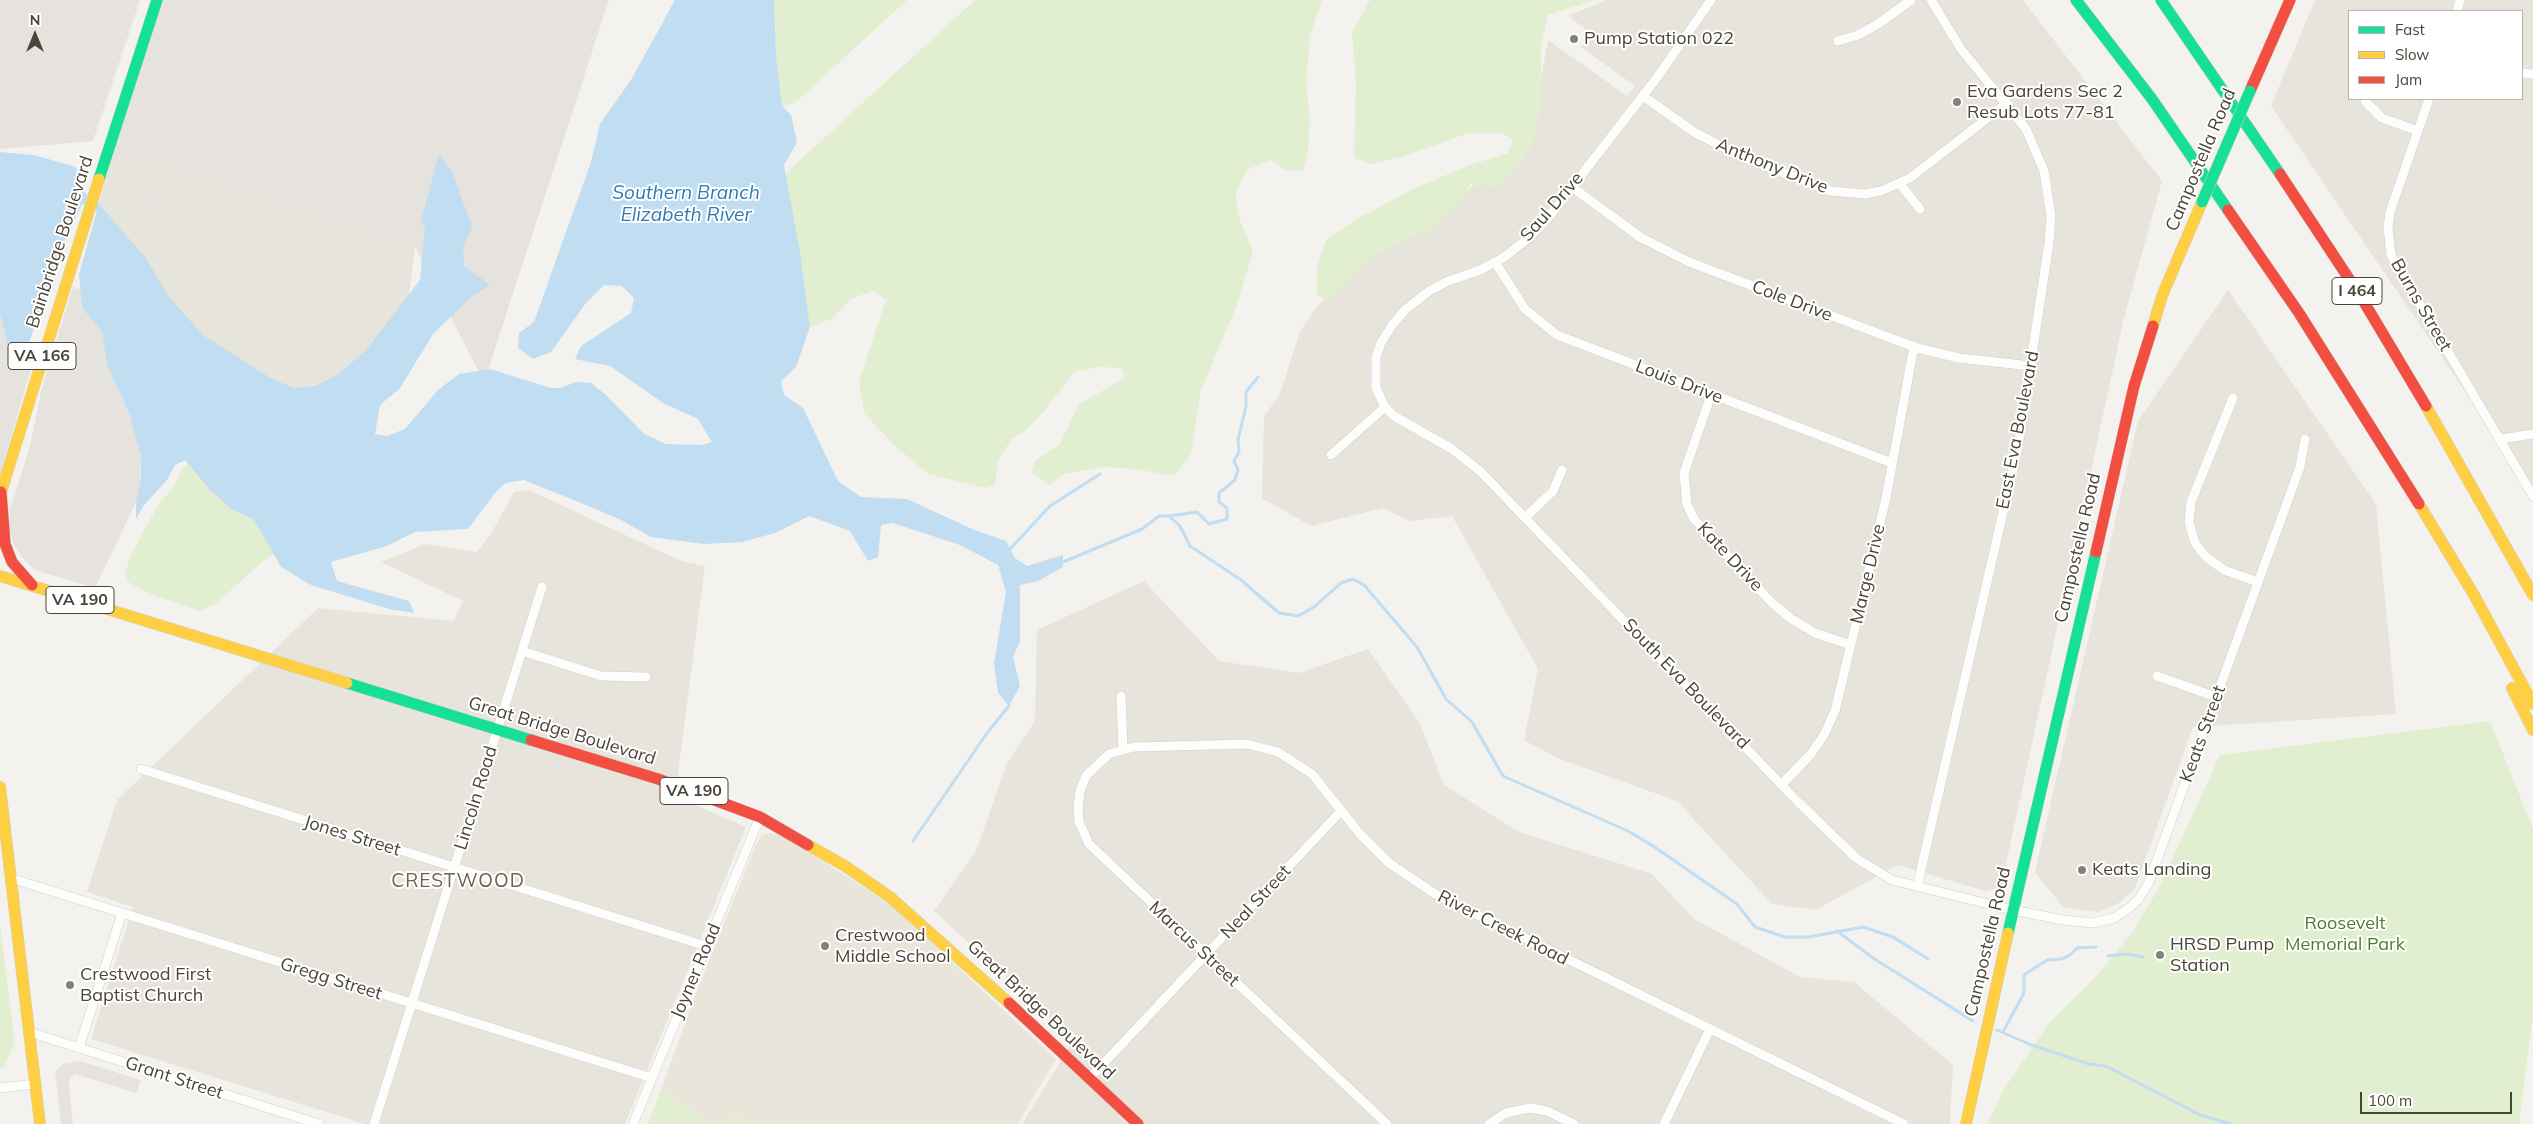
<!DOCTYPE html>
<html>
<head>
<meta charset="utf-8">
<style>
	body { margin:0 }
	#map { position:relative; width:2533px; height:1124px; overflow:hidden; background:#f4f2ee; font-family:Mulish,sans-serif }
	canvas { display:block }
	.legend { position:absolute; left:2348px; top:10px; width:175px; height:90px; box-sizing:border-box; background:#fff; border:1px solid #b7b4b0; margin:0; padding:6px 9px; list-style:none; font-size:15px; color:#4b4439 }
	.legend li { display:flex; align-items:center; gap:10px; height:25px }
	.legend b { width:25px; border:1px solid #b7b4b0 }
	.north { position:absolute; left:10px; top:10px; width:50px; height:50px; -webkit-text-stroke:4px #fff; paint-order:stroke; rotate:0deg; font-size:14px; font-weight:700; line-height:20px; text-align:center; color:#4b4439 }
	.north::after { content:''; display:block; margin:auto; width:18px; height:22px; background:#4b4439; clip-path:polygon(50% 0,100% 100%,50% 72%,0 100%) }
	.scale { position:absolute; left:2360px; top:1092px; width:152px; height:22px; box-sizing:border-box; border:2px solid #4b4439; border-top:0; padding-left:6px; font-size:15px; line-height:18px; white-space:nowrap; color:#4b4439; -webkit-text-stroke:4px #fff; paint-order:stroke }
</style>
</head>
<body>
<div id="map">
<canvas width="2533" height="1124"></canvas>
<ul class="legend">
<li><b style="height:6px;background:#16e098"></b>Fast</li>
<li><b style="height:6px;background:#ffcf43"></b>Slow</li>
<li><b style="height:6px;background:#f24e42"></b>Jam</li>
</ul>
<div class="north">N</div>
<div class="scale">100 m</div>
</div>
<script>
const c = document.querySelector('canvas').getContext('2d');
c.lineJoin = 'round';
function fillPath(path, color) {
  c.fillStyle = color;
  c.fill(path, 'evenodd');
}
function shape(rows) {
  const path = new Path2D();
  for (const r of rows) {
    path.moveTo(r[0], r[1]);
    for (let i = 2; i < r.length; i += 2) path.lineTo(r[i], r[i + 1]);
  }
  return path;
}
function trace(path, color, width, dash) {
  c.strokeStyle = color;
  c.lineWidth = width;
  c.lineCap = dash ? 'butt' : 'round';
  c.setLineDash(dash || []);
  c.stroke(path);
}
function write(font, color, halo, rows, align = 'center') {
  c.font = font + ' Mulish,sans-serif';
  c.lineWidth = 4;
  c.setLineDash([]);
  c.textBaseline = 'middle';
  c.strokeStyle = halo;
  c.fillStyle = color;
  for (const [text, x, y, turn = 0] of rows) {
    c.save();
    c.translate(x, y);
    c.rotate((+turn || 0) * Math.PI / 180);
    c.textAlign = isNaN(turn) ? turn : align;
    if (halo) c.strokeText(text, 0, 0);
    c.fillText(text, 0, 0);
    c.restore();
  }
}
fillPath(shape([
	[1607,0,2023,0,2162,181,2124,318,2001,887,1985,891,1898,865,1815,910,1772,904,1677,801,1557,758,1524,740,1538,669,1452,516,1409,521,1383,508,1311,526,1262,498,1264,416,1280,394,1300,331,1320,303,1366,260,1466,192,1519,143,1535,111,1548,40,1627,96,1635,86,1581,47,1591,33,1568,16],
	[2315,0,2533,0,2533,491,2271,106],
	[2349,11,2522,11,2522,99,2349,99],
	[115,150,415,247,408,304,360,364,297,393,201,357,97,207],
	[2228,290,2376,504,2396,714,2193,727,2135,888,2119,903,2097,912,2063,907,2035,872,2138,421],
	[529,490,681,561,705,566,675,796,746,827,625,1124,365,1124,91,1039,133,907,87,892,117,800,318,608,454,621,463,601,381,562,425,544,477,552,492,532,514,492],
	[1144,581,1219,661,1299,673,1368,649,1419,722,1444,785,1519,832,1652,874,1694,919,1800,977,1854,982,1953,1065,1950,1124,1022,1124,1074,1039,934,911,976,851,1007,763,1035,721,1037,630]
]), '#e7e4dc');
fillPath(shape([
	[0,0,140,0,93,141,0,149],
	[163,0,609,0,484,382,415,247,115,150],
	[73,287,81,290,82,308,102,331,107,365,129,413,141,456,140,494,95,588,35,570,23,559,13,543,9,526,10,510,31,442,42,387],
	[0,313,8,348,23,360,33,362,0,475]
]), '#e6e2de');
fillPath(shape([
	[771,833,782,835,891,905,1056,1059,1018,1124,746,1124,736,1112,725,1124,707,1124,661,1089,698,988,755,847,762,835]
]), '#eae5da');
fillPath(shape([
	[774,0,907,0,795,103,782,106,776,55],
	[975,0,1322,0,1310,36,1306,85,1310,120,1308,150,1303,171,1287,171,1270,160,1247,170,1236,192,1238,215,1253,252,1236,307,1201,390,1191,454,1174,476,1135,469,1102,467,1064,474,1050,485,1031,472,1035,461,1060,444,1079,404,1125,378,1121,368,1098,367,1074,372,1045,410,1025,431,1011,439,998,462,995,485,986,488,929,474,896,447,864,413,859,381,886,300,873,291,851,299,831,319,810,327,800,252,785,174],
	[1370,0,1595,0,1548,15,1541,47,1541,105,1531,149,1499,187,1470,184,1462,201,1427,231,1380,251,1351,276,1330,300,1317,296,1317,267,1326,240,1359,218,1415,188,1470,165,1508,153,1513,139,1502,133,1469,133,1401,157,1371,164,1354,158,1356,82,1352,33],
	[189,464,210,490,231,509,254,520,274,554,263,561,217,603,199,611,153,595,128,582,125,573,131,555,159,503,174,487,181,471],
	[2490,721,2533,829,2533,1014,2519,1124,1988,1124,2004,1089,2050,1022,2093,980,2131,934,2159,888,2220,755],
	[0,925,15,1043,4,1067,0,1069],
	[661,1089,707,1124,648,1124],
	[736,1112,746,1124,725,1124]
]), '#e1eecf');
fillPath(shape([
	[152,190,174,206,163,220,141,204],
	[0,385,12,388,0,427],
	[80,1061,141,1080,136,1093,75,1074,69,1078,69,1086,73,1124,61,1124,55,1072,62,1064]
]), '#e6e3df');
fillPath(shape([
	[675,0,774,0,776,55,782,106,791,115,797,142,784,165,800,252,810,327,796,367,781,381,784,395,803,408,838,481,861,497,907,499,972,529,1006,541,1015,558,1027,566,1063,555,1063,567,1038,581,1020,585,1020,641,1013,657,1020,686,1009,706,998,693,994,663,1006,592,998,565,960,545,893,523,881,525,878,557,868,561,850,531,809,516,775,533,742,542,704,544,651,537,623,521,591,507,524,480,506,483,495,493,468,529,415,532,387,546,331,562,337,581,409,601,414,613,389,609,311,585,281,567,254,520,231,509,210,490,185,460,175,465,167,480,144,505,136,519,136,502,141,477,141,456,129,413,107,365,102,331,82,308,79,274,97,211,82,204,60,251,23,360,8,348,0,313,0,152,34,155,76,167,85,193,97,202,145,257,170,298,203,335,272,379,294,388,314,386,340,373,366,350,420,280,425,229,421,221,439,154,453,174,472,227,463,246,464,266,490,285,472,296,433,334,400,388,380,405,375,434,387,436,405,429,438,390,459,374,490,369,551,388,560,388,576,382,591,383,606,395,644,434,666,444,701,445,712,442,698,419,663,403,610,366,575,359,581,346,631,313,634,298,622,286,604,285,586,303,551,352,533,359,518,348,519,333,534,322,591,162,600,124,631,80]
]), '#c0ddf1');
trace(shape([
	[1169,516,1197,512,1209,524,1227,519,1227,508,1219,502,1219,493,1235,480,1238,470,1234,461,1239,452,1238,440,1246,406,1246,392,1258,377],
	[1010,549,1050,506,1100,474],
	[1063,562,1142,529,1159,516,1169,516,1180,526,1190,546,1241,580,1279,613,1298,616,1314,607,1341,583,1353,579,1364,585,1417,647,1446,699,1472,722,1503,776,1628,831,1653,846,1737,904,1755,927,1785,937,1809,937,1863,927,1893,937,1928,959],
	[913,841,987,733,1009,706],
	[1837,931,1873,958,1973,1021],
	[2108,956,2126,954,2143,957],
	[1997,1030,2029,1044,2089,1064,2106,1066,2200,1115,2231,1124],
	[2003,1032,2024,993,2024,975,2047,960,2062,959,2070,955,2077,948,2096,947]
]), '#c0ddf1', 3);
const street = shape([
	[1711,0,1656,79,1548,218,1531,236,1503,258,1480,270,1446,282,1429,291,1405,310,1392,325,1381,343,1376,357,1376,388,1385,407,1394,416,1452,449,1481,472,1796,800,1856,858,1892,880,2013,910,2063,920,2093,923,2114,918,2128,909,2138,900,2149,882,2300,467,2305,439],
	[2457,11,2460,0],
	[1838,41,1858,35,1878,24,1911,0],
	[2522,73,2533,74],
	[1643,96,1694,132,1742,157,1831,191,1865,194,1881,191,1910,178,2007,103],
	[2429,99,2390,212,2388,228,2391,255,2533,496],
	[2365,101,2382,118,2418,131],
	[1900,184,1920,209],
	[1572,187,1640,237,1689,262,1917,348,1959,358,2031,366],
	[1495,262,1525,309,1557,335,1892,463],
	[1711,395,1684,473,1687,504,1694,519,1771,602,1790,618,1815,633,1851,645],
	[2233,398,2191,502,2189,522,2195,543,2206,557,2224,570,2258,582],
	[2501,439,2533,434],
	[1331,455,1385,407],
	[1525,518,1553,491,1562,470],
	[522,651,601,676,646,677],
	[2157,676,2216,697],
	[1121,696,1123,749],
	[141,769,706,946],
	[1782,784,1811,754,1824,735,1835,711,1886,498,1914,346],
	[10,878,652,1078],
	[1917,887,2018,447,2049,243,2051,216,2044,171,2026,129,1961,49,1931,0],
	[29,1032,319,1124],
	[79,1048,122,913],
	[1089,1079,1341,811],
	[0,1088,35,1084],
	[374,1124,542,587],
	[633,1124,760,817],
	[1387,1124,1089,844,1079,822,1078,809,1080,791,1086,776,1109,754,1134,747,1247,744,1278,752,1312,774,1360,834,1389,863,1435,894,1904,1124],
	[1489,1124,1506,1113,1530,1108,1547,1111,1574,1124],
	[1664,1124,1710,1029]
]);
const fast = shape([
	[2076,0,2152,99,2228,210],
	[2161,0,2280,174],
	[99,179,157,0],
	[347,683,531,740],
	[2008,933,2096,552]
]);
const slow = shape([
	[2153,326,2162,296,2202,202],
	[2426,406,2533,595],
	[0,495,99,179],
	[2419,504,2474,595,2533,704],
	[0,576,347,683],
	[2512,688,2533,730],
	[0,787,40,1124],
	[808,845,845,866,890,897,1009,1003],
	[1966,1124,2008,933]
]);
const jam = shape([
	[2250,91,2290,0],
	[2280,174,2361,297,2426,406],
	[2228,210,2299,313,2419,504],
	[1,492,5,544,12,562,32,585],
	[2096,552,2134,386,2153,326],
	[531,740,658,779,760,817,808,845],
	[1009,1003,1138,1124]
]);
trace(street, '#d2d0cb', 10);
trace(fast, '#d3cfc5', 12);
trace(slow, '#d3cfc5', 12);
trace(jam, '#d3cfc5', 12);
trace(street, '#fdfdfc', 9);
trace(fast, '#16e098', 11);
trace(slow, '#ffcf43', 11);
trace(jam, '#f24e42', 11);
const fastBridge = shape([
	[2202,202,2250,91]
]);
trace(fastBridge, '#d3cfc5', 12, []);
trace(fastBridge, '#16e098', 11);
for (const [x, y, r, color] of [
	[1574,39,5,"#868178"],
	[1957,102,5,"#868178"],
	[2082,870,5,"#868178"],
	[825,946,5,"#868178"],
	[2160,955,5,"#868178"],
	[70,985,5,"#868178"]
]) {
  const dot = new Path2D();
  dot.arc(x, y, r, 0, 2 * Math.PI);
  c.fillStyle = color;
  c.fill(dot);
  trace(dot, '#fff', 2);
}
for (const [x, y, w] of [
	[2357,291,50],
	[42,356,68],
	[80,600,68],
	[694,791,68]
]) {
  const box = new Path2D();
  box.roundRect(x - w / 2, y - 13.5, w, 27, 4);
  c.fillStyle = '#fff';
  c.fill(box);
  trace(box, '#4b4439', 1);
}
write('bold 16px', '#4b4439', null, [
	["I 464",2357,291],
	["VA 166",42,356],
	["VA 190",80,600],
	["VA 190",694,791]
]);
write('18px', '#4b4439', '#fff', [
	["Pump Station 022",1584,39],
	["Eva Gardens Sec 2",1967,92],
	["Resub Lots 77-81",1967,113],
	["Keats Landing",2092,870],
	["Crestwood",835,936],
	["Middle School",835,957],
	["HRSD Pump",2170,945],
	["Station",2170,966],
	["Crestwood First",80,975],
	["Baptist Church",80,996]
], 'left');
write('18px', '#4b4439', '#fff', [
	["Campostella Road",2201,160,-67],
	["Anthony Drive",1772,166,22],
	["Saul Drive",1552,207,-49],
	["Bainbridge Boulevard",60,242,-72],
	["Cole Drive",1792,301,21],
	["Burns Street",2421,305,60],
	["Louis Drive",1679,382,21],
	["East Eva Boulevard",2018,430,-79],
	["Campostella Road",2078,548,-77],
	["Kate Drive",1730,557,47],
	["Marge Drive",1868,574,-77],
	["South Eva Boulevard",1686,684,46],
	["Great Bridge Boulevard",562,731,17],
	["Keats Street",2203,734,-70],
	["Lincoln Road",476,798,-73],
	["Jones Street",352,836,17],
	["Neal Street",1256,902,-47],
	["River Creek Road",1503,928,27],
	["Campostella Road",1988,942,-77],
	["Marcus Street",1194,944,43],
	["Joyner Road",696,971,-67],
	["Gregg Street",331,979,17],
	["Great Bridge Boulevard",1041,1010,43],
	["Grant Street",174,1078,18]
]);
write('18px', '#4a7f2a', '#fff', [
	["Roosevelt",2345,924],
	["Memorial Park",2345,945]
]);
write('italic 19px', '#2e7ab2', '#fff', [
	["Southern Branch",686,193],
	["Elizabeth River",686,215]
]);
c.letterSpacing = '1px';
write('19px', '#6e6250', '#fff', [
	["CRESTWOOD",458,881]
]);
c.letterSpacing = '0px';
</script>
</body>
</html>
